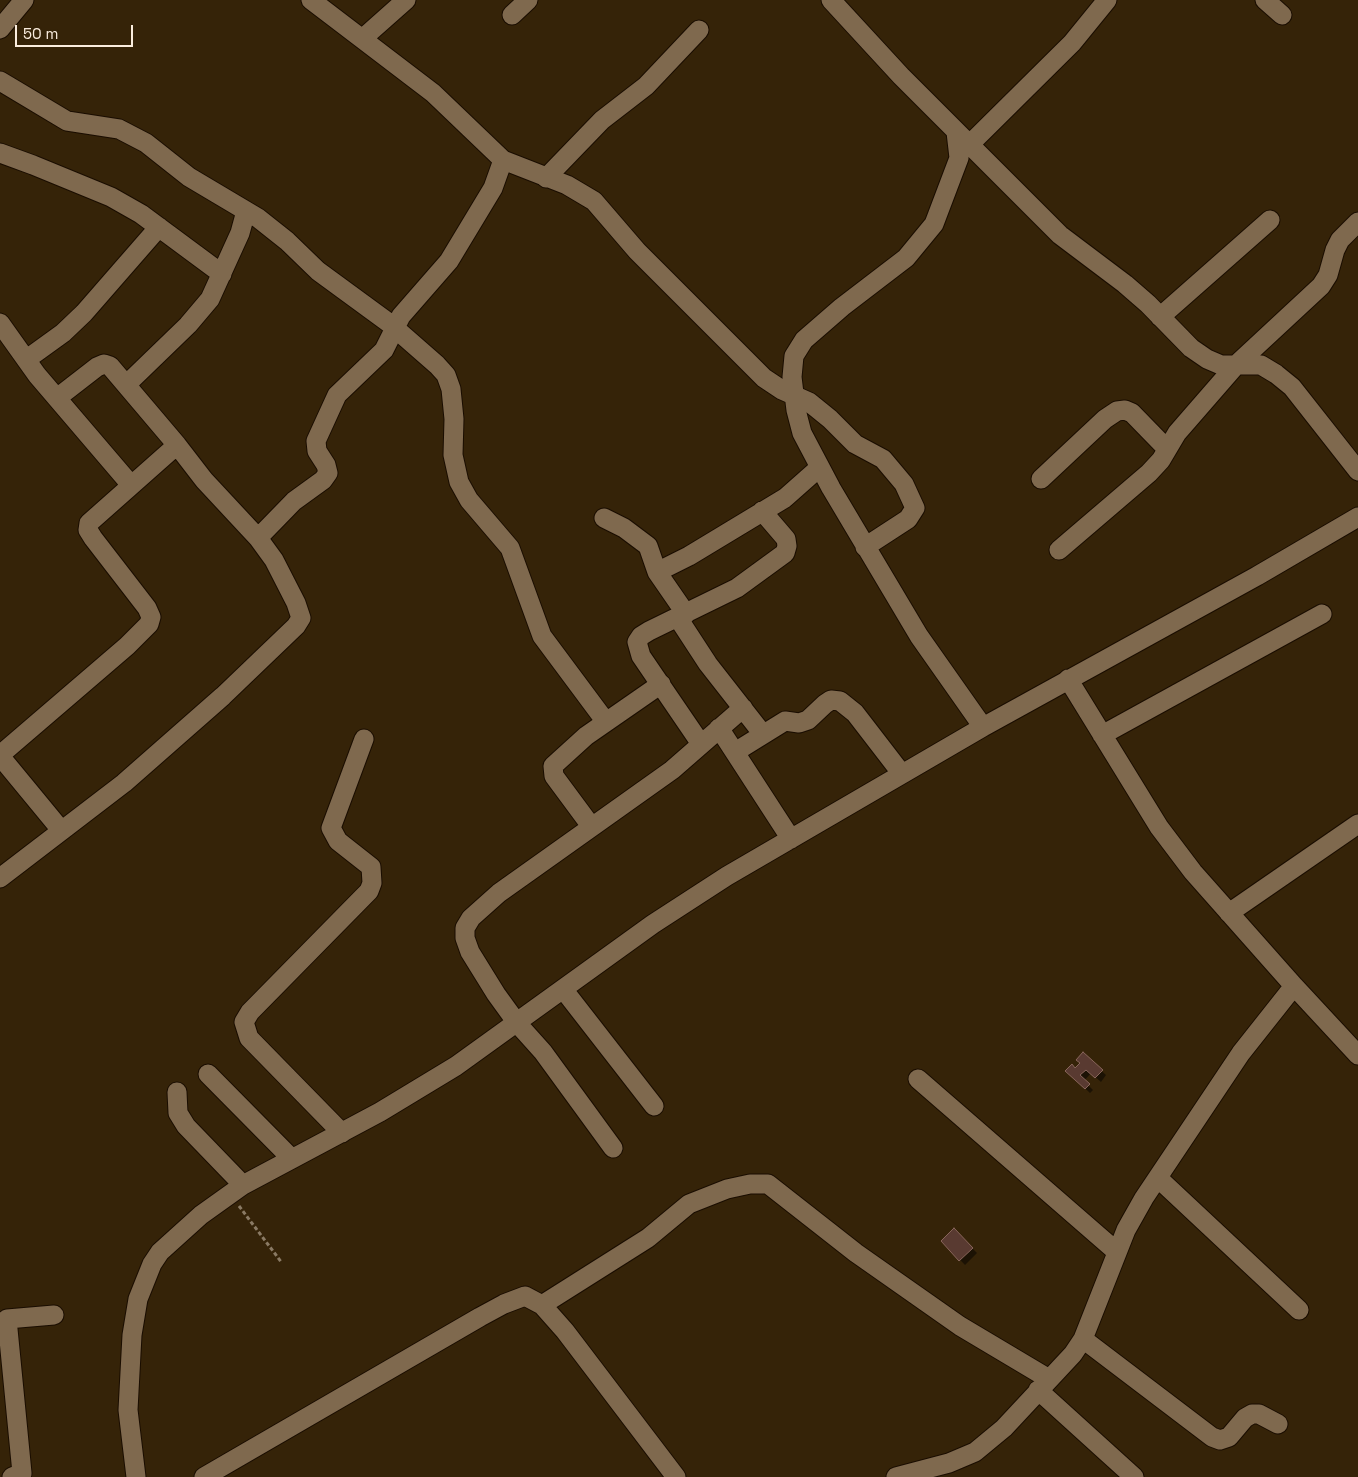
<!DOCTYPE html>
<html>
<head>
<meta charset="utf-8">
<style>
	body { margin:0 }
	#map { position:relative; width:1358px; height:1477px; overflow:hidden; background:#352308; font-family:"Space Grotesk",sans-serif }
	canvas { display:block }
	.scale { position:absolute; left:15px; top:25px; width:118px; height:22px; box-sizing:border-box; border:2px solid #faedde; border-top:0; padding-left:6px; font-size:15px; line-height:18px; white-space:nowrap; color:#faedde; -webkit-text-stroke:4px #352308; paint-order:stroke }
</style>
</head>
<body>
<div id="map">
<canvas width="1358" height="1477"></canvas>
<div class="scale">50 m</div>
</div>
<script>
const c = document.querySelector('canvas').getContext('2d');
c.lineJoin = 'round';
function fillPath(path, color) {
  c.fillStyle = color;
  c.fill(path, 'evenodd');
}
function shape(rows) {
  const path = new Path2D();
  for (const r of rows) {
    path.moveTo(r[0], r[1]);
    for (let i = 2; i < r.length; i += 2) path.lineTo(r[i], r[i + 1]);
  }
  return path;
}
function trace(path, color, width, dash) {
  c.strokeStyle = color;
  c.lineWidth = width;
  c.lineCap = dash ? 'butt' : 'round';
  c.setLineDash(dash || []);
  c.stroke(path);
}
fillPath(shape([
	[1083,1054,1106,1075,1101,1082,1091,1073,1084,1081,1093,1090,1090,1093,1067,1071,1075,1070,1081,1063],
	[954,1230,977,1253,965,1265,942,1241]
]), '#0007');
const building = shape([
	[1083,1052,1103,1070,1095,1078,1086,1070,1080,1075,1090,1084,1085,1089,1065,1071,1072,1064,1075,1068,1080,1063,1076,1060,1083,1052],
	[954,1228,973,1248,959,1261,941,1241,954,1228]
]);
fillPath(building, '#593a31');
trace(building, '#88655a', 1);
const minor = shape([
	[311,0,433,93,503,160,567,185,594,201,637,251,764,378,782,390,809,402,830,419,855,444,883,459,904,484,915,508,908,519,865,547],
	[831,0,901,76,1060,235,1125,284,1148,304,1191,348,1207,359,1221,365,1261,365,1276,374,1292,387,1358,471],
	[1265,0,1282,15],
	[512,15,528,0],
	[0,29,24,0],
	[362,39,406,0],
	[0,81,67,121,119,129,146,143,189,177,258,218,287,241,318,271,389,323,437,365,446,375,451,389,454,419,453,455,459,482,469,500,510,548,542,636,606,722],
	[956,132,959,158,934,224,906,258,842,307,804,340,794,356,792,377,796,410,802,433,831,488,919,636,983,727],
	[969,145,1072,43,1107,0],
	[0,153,33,165,111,197,141,214,222,274],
	[546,178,602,120,646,86,699,30],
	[1160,317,1270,220],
	[0,323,37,375,131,485],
	[27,359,63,333,84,313,159,227],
	[127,384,188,325,210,299,240,233,246,211],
	[1041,479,1105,419,1117,411,1125,410,1132,413,1167,449],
	[604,518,624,528,648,546,657,572,686,614],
	[258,538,294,501,323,480,328,473,326,465,317,451,316,441,337,395,384,350,401,316,449,261,493,188,503,160],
	[1059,550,1149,473,1161,460,1177,433,1237,364,1321,286,1328,275,1335,250,1340,240,1358,222],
	[657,572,689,556,785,498,820,467],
	[678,618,708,664,762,733],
	[719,728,791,839],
	[1102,735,1322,614],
	[701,744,641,656,637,642,641,636,649,631,737,588,785,553,787,546,786,539,762,511],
	[735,752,785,721,799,723,808,720,825,704,831,700,840,701,855,713,902,774],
	[0,755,127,646,149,624,151,617,147,608,93,538,88,530,89,523,177,445],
	[0,756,61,830],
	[591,826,554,776,553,766,586,736,661,684],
	[0,878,124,783,223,696,296,626,301,618,296,603,274,560,258,538,204,480,177,445,110,366,104,364,97,367,57,398],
	[1229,913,1358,824],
	[1294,986,1358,1055],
	[563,989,654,1106],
	[208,1074,292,1159],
	[918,1079,1117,1252],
	[177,1092,178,1113,186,1126,243,1185],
	[342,1133,249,1038,244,1022,250,1012,369,891,372,883,371,867,338,841,331,828,364,739],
	[613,1148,543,1052,517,1023,496,994,470,952,465,938,465,928,471,918,499,893,672,770,743,708],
	[1158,1178,1299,1310],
	[542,1305,648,1238,689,1204,727,1189,750,1184,768,1184,856,1253,960,1326,1049,1379],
	[1083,1339,1212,1437,1220,1440,1229,1437,1245,1418,1252,1414,1259,1414,1278,1424],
	[1038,1390,1134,1477],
	[12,1477,22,1473,7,1319,54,1315],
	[136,1477,128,1410,132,1335,138,1299,152,1264,160,1252,201,1215,243,1185,380,1112,456,1066,653,924,727,876,983,727,1257,576,1358,517],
	[204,1477,480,1317,504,1304,525,1296,542,1305,565,1331,676,1477],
	[896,1477,949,1463,975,1452,1004,1428,1073,1354,1083,1339,1126,1230,1144,1198,1241,1053,1294,986,1193,872,1159,827,1068,679]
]);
trace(minor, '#1a0d00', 21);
trace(shape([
	[239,1206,282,1263]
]), '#8a7a64', 3, [4, 2.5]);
trace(minor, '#7f694e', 19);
</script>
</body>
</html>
